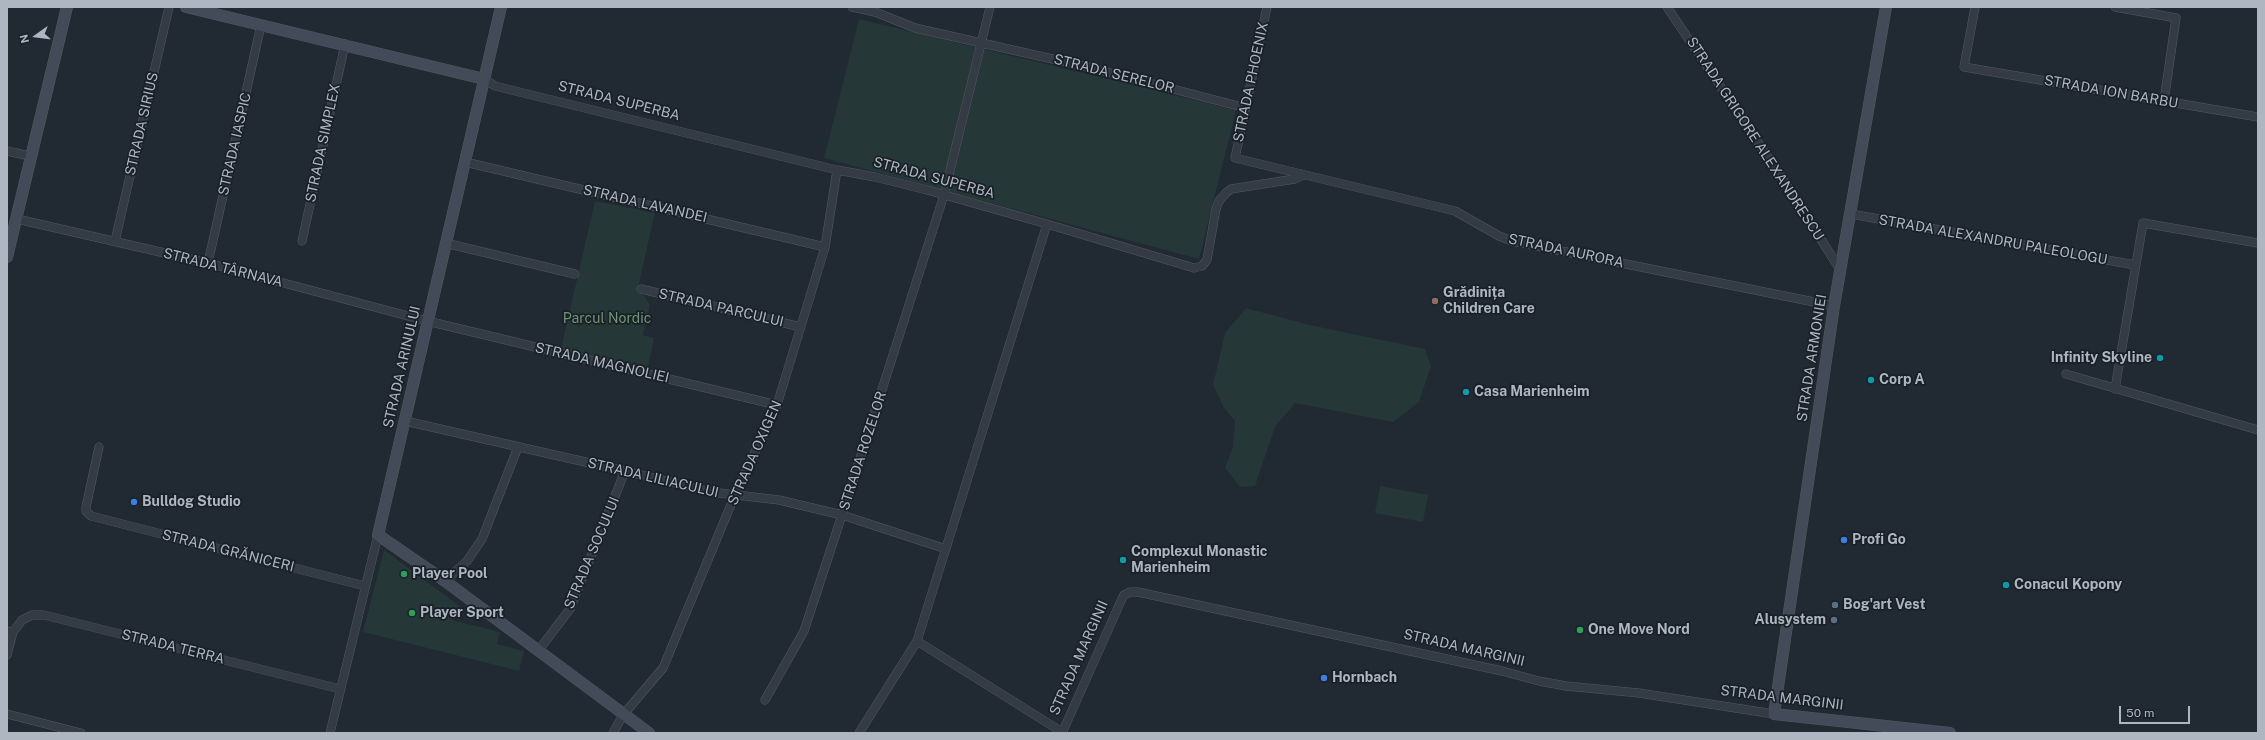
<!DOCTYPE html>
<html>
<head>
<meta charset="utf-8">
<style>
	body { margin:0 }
	#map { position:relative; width:2265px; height:740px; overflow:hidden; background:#212933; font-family:"Public Sans",sans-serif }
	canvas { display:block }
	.frame { position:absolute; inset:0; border:8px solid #aeb6c1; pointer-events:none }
	.north { position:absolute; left:16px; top:16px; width:40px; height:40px; -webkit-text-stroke:3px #192028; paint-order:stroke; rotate:256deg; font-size:11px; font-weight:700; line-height:16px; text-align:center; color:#aeb6c1 }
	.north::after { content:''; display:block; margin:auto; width:14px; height:18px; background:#aeb6c1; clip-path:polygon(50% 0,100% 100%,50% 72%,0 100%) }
	.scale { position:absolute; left:2119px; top:706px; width:71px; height:18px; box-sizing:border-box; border:2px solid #aeb6c1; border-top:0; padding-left:5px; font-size:12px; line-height:14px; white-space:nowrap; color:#aeb6c1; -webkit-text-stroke:3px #192028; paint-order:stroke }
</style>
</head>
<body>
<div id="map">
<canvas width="2265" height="740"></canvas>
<div class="frame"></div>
<div class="north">N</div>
<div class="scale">50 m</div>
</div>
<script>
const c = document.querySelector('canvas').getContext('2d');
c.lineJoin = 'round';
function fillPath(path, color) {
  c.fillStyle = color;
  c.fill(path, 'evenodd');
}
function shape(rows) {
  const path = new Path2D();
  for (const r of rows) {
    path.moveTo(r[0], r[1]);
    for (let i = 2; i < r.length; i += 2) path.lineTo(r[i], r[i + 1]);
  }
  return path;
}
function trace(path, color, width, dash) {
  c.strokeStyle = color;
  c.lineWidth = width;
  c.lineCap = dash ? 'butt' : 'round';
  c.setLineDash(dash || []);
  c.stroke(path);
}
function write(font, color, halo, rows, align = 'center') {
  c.font = font + ' "Public Sans",sans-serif';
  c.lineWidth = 3.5;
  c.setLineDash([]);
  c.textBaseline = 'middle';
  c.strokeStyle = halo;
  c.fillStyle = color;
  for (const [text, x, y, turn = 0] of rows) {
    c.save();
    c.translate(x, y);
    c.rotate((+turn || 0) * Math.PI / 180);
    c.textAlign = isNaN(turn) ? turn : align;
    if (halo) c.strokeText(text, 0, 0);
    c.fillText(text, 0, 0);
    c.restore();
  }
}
fillPath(shape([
	[859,19,1236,110,1199,259,824,158],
	[595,201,655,213,637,292,643,294,650,305,643,335,654,338,648,368,561,349],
	[1246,308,1310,325,1425,349,1431,366,1419,402,1393,422,1295,403,1275,427,1255,486,1240,487,1225,468,1233,447,1235,421,1224,408,1213,385,1225,333],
	[1380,486,1428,495,1423,522,1375,513],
	[384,550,461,607,452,620,500,632,497,644,524,651,519,671,363,632]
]), '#253736');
const street = shape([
	[852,7,875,12,915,28,1088,67,1246,108],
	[1267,7,1235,158,1455,211,1499,236,1512,241,1834,306],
	[1667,7,1786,184,1841,271],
	[1975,7,1964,67,2258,117],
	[2115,7,2176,18,2164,101],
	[484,79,495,86,837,170,875,177,927,190,1047,224,1194,268,1202,266,1207,260,1216,209,1219,201,1226,193,1231,189,1295,179,1304,175],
	[7,151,30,156],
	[465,162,825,247],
	[1851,214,2135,265],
	[17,219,208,263,427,321,777,405],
	[115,241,169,7],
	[302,241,345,44],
	[445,243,575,274],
	[208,263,261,25],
	[641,289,801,327],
	[2066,374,2258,430],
	[2115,389,2143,223,2258,243],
	[405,421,625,471,711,492,779,500,842,515,946,549],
	[99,447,86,507,86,511,91,516,365,586],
	[445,581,467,561,482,539,518,447],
	[7,631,13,632,22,620,32,615,44,615,340,689],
	[917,641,1062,732],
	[538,651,570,609,625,471],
	[7,655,13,632],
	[765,700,804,631,842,515,944,195,990,7],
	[7,714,81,733],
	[330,733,378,535],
	[613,733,623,715,663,668,735,495,777,405,825,247,837,170],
	[859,733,917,641,1047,224],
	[1062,733,1121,601,1124,595,1130,592,1138,592,1502,671,1539,681,1566,686,1639,693,1774,714]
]);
const secondary = shape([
	[186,7,484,79],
	[501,7,378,535,445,581,649,733],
	[1886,7,1834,306,1774,714,1950,733],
	[7,257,67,7]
]);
trace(street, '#515962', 9);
trace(secondary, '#515962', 12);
trace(street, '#343b44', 8);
trace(secondary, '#424b57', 11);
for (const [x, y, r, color] of [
	[1435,301,4,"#8d6e63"],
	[2160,358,4,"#0f9aa8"],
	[1871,380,4,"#0f9aa8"],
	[1466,392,4,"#0f9aa8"],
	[134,502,4,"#3f7fe0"],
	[1844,540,4,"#3f7fe0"],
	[1123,560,4,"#0f9aa8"],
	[404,574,4,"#2e9e5b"],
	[2006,585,4,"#0f9aa8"],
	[1835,605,4,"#5c6f8a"],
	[412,613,4,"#2e9e5b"],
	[1834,620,4,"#5c6f8a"],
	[1580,630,4,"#2e9e5b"],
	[1324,678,4,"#3f7fe0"]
]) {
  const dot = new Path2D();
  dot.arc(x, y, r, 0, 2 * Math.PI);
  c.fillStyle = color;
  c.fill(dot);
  trace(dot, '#192028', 1.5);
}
write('14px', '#aeb6c1', '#192028', [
	["STRADA SERELOR",1114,74,14],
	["STRADA PHOENIX",1251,82,-78],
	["STRADA ION BARBU",2111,92,10],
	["STRADA SUPERBA",619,101,14],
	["STRADA SIRIUS",142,124,-77],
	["STRADA GRIGORE ALEXANDRESCU",1755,139,57],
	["STRADA SIMPLEX",323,143,-78],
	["STRADA IASPIC",235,144,-77],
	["STRADA SUPERBA",934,178,15],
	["STRADA LAVANDEI",645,204,13],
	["STRADA ALEXANDRU PALEOLOGU",1993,240,10],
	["STRADA AURORA",1566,251,12],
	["STRADA TÂRNAVA",223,268,14],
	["STRADA PARCULUI",721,308,13],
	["STRADA ARMONIEI",1812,358,-81],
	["STRADA MAGNOLIEI",602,363,13],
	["STRADA ARINULUI",402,367,-77],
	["STRADA ROZELOR",863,451,-72],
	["STRADA OXIGEN",755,453,-66],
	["STRADA LILIACULUI",653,478,13],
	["STRADA GRĂNICERI",228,551,14],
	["STRADA SOCULUI",592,553,-67],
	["STRADA TERRA",173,647,14],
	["STRADA MARGINII",1464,648,13],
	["STRADA MARGINII",1079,658,-66],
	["STRADA MARGINII",1782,698,7]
]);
write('bold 14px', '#aeb6c1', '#192028', [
	["Grădinița",1443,293],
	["Children Care",1443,309],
	["Infinity Skyline",2152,358,"right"],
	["Corp A",1879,380],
	["Casa Marienheim",1474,392],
	["Bulldog Studio",142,502],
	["Profi Go",1852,540],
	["Complexul Monastic",1131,552],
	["Marienheim",1131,568],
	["Player Pool",412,574],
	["Conacul Kopony",2014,585],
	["Bog'art Vest",1843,605],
	["Player Sport",420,613],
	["Alusystem",1826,620,"right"],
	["One Move Nord",1588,630],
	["Hornbach",1332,678]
], 'left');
write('14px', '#709576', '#192028', [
	["Parcul Nordic",607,319]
]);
</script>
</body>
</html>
